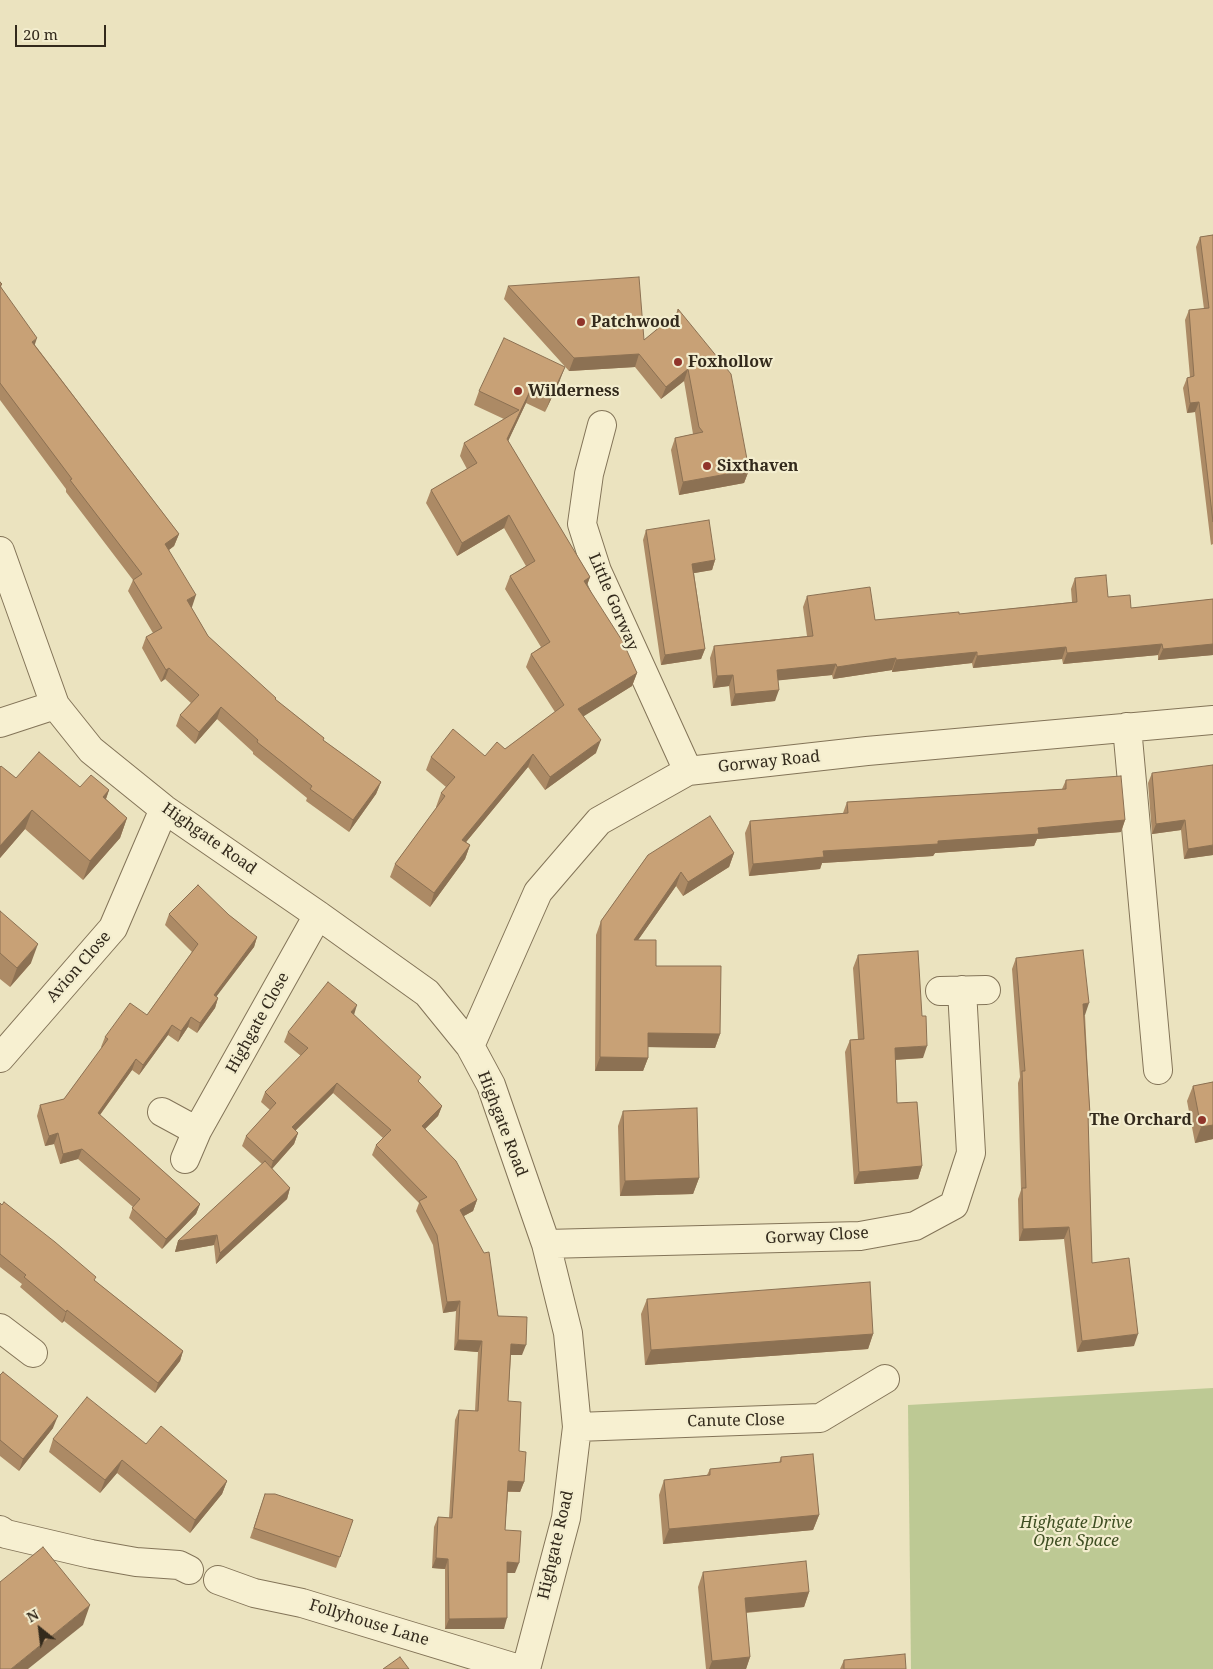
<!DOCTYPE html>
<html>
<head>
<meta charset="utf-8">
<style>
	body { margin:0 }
	#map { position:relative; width:1213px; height:1669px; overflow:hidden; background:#ebe3bf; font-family:"Noto Serif",serif }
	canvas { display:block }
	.north { position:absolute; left:15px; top:1604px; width:50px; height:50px; -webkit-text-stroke:4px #f3edce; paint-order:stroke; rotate:331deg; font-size:14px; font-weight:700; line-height:20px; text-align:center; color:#332a1c }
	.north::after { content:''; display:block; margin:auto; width:18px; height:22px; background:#332a1c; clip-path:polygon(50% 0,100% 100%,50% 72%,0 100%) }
	.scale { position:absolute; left:15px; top:25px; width:91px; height:22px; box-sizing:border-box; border:2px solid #332a1c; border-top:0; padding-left:6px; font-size:15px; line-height:18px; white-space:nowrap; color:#332a1c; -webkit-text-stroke:4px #f3edce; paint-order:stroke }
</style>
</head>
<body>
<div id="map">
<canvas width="1213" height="1669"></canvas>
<div class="north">N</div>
<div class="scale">20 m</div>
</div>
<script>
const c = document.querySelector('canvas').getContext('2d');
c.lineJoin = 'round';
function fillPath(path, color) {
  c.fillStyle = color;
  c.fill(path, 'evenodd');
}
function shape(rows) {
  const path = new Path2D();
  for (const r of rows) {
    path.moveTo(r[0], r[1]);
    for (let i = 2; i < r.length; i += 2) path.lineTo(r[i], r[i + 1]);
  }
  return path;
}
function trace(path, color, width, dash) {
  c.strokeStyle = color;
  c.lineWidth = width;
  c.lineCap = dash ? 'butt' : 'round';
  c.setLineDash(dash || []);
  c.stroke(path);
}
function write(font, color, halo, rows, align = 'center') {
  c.font = font + ' "Noto Serif",serif';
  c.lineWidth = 4.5;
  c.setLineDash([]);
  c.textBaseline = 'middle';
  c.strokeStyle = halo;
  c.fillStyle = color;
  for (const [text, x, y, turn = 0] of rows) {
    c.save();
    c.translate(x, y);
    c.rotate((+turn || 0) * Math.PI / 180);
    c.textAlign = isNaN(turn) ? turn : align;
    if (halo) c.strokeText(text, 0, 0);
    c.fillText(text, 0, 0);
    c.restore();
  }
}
fillPath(shape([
	[1213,1388,1213,1669,911,1669,908,1405]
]), '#bdc994');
const minor = shape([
	[602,425,589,474,582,524,597,571,688,771],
	[0,551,55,705,91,750,164,809,318,915,427,993,470,1046,491,1085,546,1244,568,1333,577,1427,566,1518,526,1669],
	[0,723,55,705],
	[1127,727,1158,1070],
	[940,991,986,990],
	[470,1046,538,892,599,821,688,771,867,751,1213,720],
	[0,1058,113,928,164,809],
	[162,1112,197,1131],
	[185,1159,197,1131,318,915],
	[546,1244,860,1236,915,1226,954,1205,971,1153,962,990],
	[0,1328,33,1353],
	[577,1427,820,1418,885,1379],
	[0,1530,6,1534,91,1554,136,1562,179,1565,189,1570],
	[218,1580,254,1593,302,1603,519,1669]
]);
trace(minor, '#837458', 30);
trace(minor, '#f7f0d1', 28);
fillPath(shape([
	[1213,235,1213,544,1211,545,1195,412,1187,413,1183,388,1187,378,1190,377,1185,320,1189,310,1204,309,1196,247,1200,237],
	[0,282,2,284,1,287,35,345,179,534,174,546,169,550,191,607,208,636,276,700,324,738,323,740,381,782,376,794,349,832,306,801,307,798,253,754,253,752,217,719,195,744,176,726,180,715,191,703,165,679,161,682,142,648,146,637,153,633,128,591,133,580,66,492,66,489,0,400],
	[508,286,644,340,676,314,678,309,749,470,744,483,679,495,671,450,675,438,693,434,684,381,661,399,635,367,569,371,504,299],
	[560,380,545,412,526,403,508,441,590,577,587,585,637,673,632,686,583,716,596,753,545,790,528,767,466,842,470,845,465,859,430,907,390,877,395,864,437,807,436,807,441,793,446,787,426,770,431,757,485,756,505,749,555,712,526,667,531,654,541,647,505,589,510,576,526,566,504,528,457,556,426,503,431,490,467,469,460,456,464,443,504,419,474,405,479,391],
	[646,530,715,560,712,570,694,573,705,649,701,659,661,665,643,540],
	[1075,578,1108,597,1131,608,1213,599,1213,655,1158,660,1158,655,1063,664,1062,659,973,668,972,663,892,672,892,670,833,679,832,675,778,680,775,701,731,706,729,686,713,688,710,658,714,646,807,636,803,607,807,596,875,620,959,614,1072,602,1071,589],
	[0,767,16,778,80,787,109,790,106,799,127,818,120,838,83,880,25,829,0,858],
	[1152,773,1213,855,1184,859,1181,830,1152,834,1148,783],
	[1066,780,1125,820,1121,832,1037,839,1034,846,935,853,933,856,822,863,820,869,749,876,745,833,750,821,843,813,847,802,1062,789],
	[734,853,729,867,683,896,676,886,638,940,656,966,720,1034,715,1048,648,1047,648,1058,643,1071,595,1071,596,935,601,921,648,855],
	[0,911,31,963,10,987,0,979],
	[169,914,229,915,257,937,254,947,216,996,218,998,215,1008,197,1033,188,1027,178,1042,168,1035,139,1075,132,1070,100,1115,200,1204,196,1214,162,1249,129,1218,133,1207,78,1159,60,1164,54,1144,45,1146,37,1116,40,1105,64,1099,102,1048,101,1047,105,1037,147,1015,192,952,165,925],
	[858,955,923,1058,895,1060,897,1103,922,1166,918,1179,854,1184,845,1052,850,1040,858,1039,853,968],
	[1016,958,1085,1015,1090,1114,1088,1121,1092,1263,1134,1346,1077,1352,1064,1239,1019,1241,1018,1199,1021,1190,1018,1083,1020,1077,1012,969],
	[354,1015,442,1106,438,1116,425,1129,477,1200,473,1211,464,1216,498,1316,522,1355,511,1355,508,1401,519,1451,524,1482,520,1492,508,1492,505,1530,515,1573,507,1573,504,1629,445,1629,445,1569,432,1568,434,1527,438,1517,449,1518,455,1420,459,1410,475,1411,478,1352,454,1350,456,1311,443,1313,433,1245,416,1211,419,1203,372,1155,376,1145,383,1138,333,1093,295,1131,298,1133,294,1144,272,1169,290,1188,287,1199,216,1264,214,1245,175,1252,178,1241,262,1164,242,1146,246,1136,270,1110,261,1102,265,1092,301,1056,284,1042,288,1032],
	[1213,1082,1213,1139,1195,1143,1187,1101,1193,1086],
	[623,1111,699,1178,693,1194,620,1196,618,1126],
	[0,1203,94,1280,183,1351,180,1361,155,1393,64,1321,62,1323,20,1287,22,1284,0,1267],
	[647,1299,873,1334,868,1349,645,1365,641,1314],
	[0,1375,53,1428,19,1471,0,1456],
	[53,1439,146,1444,227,1481,222,1494,190,1533,117,1473,100,1493,49,1452],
	[781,1457,819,1515,813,1530,663,1544,659,1495,664,1480,707,1475,710,1469,779,1463],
	[265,1494,353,1520,336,1568,250,1538],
	[703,1572,809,1592,804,1607,746,1613,750,1657,746,1669,706,1669,698,1587],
	[844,1660,906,1669,840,1669]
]), '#ac8a65');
fillPath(shape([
	[37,338,33,350,32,342],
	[639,354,635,367,569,371,574,358],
	[565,367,560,380,545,412,550,399],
	[688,369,684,381,661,399,666,387],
	[531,389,526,403,503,452,507,439],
	[1199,402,1195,412,1187,413,1190,403],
	[749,470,744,483,679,495,683,482],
	[509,515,504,528,457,556,462,543],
	[179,534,174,546,161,556,165,544],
	[715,560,712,570,689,574,692,564],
	[590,577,585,590,584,581],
	[196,595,192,607,183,612,187,600],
	[1162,644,1158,655,1063,664,1067,653],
	[1213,644,1213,655,1158,660,1163,649],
	[1066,647,1062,659,973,668,977,656],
	[705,649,701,659,661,665,665,655],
	[977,652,972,663,892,672,896,660],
	[896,658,892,670,833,679,837,667],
	[836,664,832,675,773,681,777,670],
	[169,668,165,679,161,682,166,670],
	[637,673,632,686,573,723,578,709],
	[733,675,729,686,713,688,717,676],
	[779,690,775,701,731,706,735,694],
	[221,707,217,719,195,744,199,732],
	[601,740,596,753,545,790,550,777],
	[533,754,528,767,457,853,462,840],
	[381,782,376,794,349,832,353,820],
	[109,790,102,810,103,797],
	[32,810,25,829,0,858,0,846],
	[127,818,120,838,83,880,90,861],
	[1125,820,1121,832,1037,839,1034,846,935,853,933,856,822,863,820,869,749,876,753,864,823,851,938,841,1038,828],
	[1185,820,1181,830,1152,834,1156,824],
	[470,845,465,859,430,907,434,893],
	[1213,845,1213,855,1184,859,1188,849],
	[734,853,729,867,683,896,688,882],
	[681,872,676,886,629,953,634,940],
	[257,937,254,947,210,1005,214,995],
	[38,944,31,963,10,987,17,968],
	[218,998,215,1008,197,1033,200,1023],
	[1089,1003,1085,1015,1079,1015,1083,1004],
	[357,1005,354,1015,351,1012],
	[191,1017,188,1027,178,1042,181,1031],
	[172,1025,168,1035,139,1075,143,1065],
	[648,1033,720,1034,715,1048,643,1047],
	[927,1046,923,1058,890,1060,895,1048],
	[600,1057,648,1058,643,1071,595,1071],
	[136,1059,132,1070,94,1123,98,1113],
	[337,1083,333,1093,288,1138,292,1127],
	[442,1106,438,1116,418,1136,422,1126],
	[1213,1125,1213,1139,1195,1143,1201,1127],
	[58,1133,54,1144,45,1146,49,1136],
	[298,1133,294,1144,270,1171,273,1161],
	[82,1149,78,1159,60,1164,63,1154],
	[922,1166,918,1179,854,1184,859,1172],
	[699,1178,693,1194,620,1196,625,1181],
	[290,1188,287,1199,216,1264,220,1253],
	[477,1200,473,1211,456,1220,460,1210],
	[200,1204,196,1214,162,1249,166,1239],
	[1069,1227,1064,1239,1019,1241,1023,1229],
	[217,1235,214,1245,175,1252,178,1241],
	[460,1301,456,1311,443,1313,447,1302],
	[67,1310,64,1321,62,1323,66,1312],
	[873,1334,868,1349,645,1365,651,1350],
	[1138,1334,1134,1346,1077,1352,1082,1341],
	[458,1340,482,1341,478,1352,454,1350],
	[511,1344,526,1345,522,1355,508,1355],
	[183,1351,180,1361,155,1393,158,1383],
	[58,1416,53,1428,19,1471,23,1459],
	[122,1460,117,1473,100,1493,105,1480],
	[227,1481,222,1494,190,1533,195,1520],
	[508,1481,524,1482,520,1492,505,1491],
	[819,1515,813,1530,663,1544,669,1529],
	[436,1558,448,1559,445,1569,432,1568],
	[507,1562,519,1563,515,1573,503,1573],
	[809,1592,804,1607,739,1613,745,1598],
	[90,1605,83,1625,28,1669,11,1669],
	[507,1618,504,1629,445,1629,449,1619],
	[750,1657,746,1669,709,1669,712,1661]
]), '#8c7153');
const building = shape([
	[1213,235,1213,522,1199,402,1190,403,1187,378,1194,376,1189,310,1209,308,1200,237,1213,235],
	[639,277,644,340,678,312,678,309,731,374,749,470,683,482,675,438,703,432,699,427,688,369,666,387,639,354,574,358,508,286,639,277],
	[0,282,2,284,0,286,37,338,32,342,179,534,165,544,196,595,187,600,208,636,276,698,275,699,324,738,323,740,381,782,353,820,310,789,312,786,257,742,258,740,221,707,199,732,180,715,199,695,169,668,166,670,146,637,162,628,133,580,142,574,70,480,72,479,0,383,0,282],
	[504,338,565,367,550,399,531,389,507,439,590,577,584,581,623,642,637,673,578,709,601,740,550,777,533,754,462,840,470,845,434,893,395,864,445,796,441,793,455,777,431,757,453,729,485,756,497,742,505,749,564,705,531,654,550,642,510,576,535,561,509,515,462,543,431,490,477,463,464,443,519,410,479,391,504,338],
	[709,520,715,560,692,564,705,649,665,655,646,530,709,520],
	[1106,575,1108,597,1130,595,1131,608,1213,599,1213,644,1163,649,1162,644,1067,653,1066,647,977,656,977,652,896,660,896,658,837,667,836,664,777,670,779,690,735,694,733,675,717,676,714,646,813,636,807,596,870,587,875,620,959,612,959,614,1077,602,1075,578,1106,575],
	[39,752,80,787,91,775,109,790,103,797,127,818,90,861,32,810,0,846,0,767,1,766,16,778,39,752],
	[1213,765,1213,845,1188,849,1185,820,1156,824,1152,773,1213,765],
	[1121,776,1125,820,1038,828,1039,834,938,841,938,844,823,851,824,857,753,864,750,821,848,813,847,802,1066,789,1066,780,1121,776],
	[710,816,734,853,688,882,681,872,634,940,656,940,656,966,721,966,720,1034,648,1033,648,1058,600,1057,601,921,648,855,710,816],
	[198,885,229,915,257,937,214,995,218,998,200,1023,191,1017,181,1031,172,1025,143,1065,136,1059,98,1113,200,1204,166,1239,132,1208,140,1199,82,1149,63,1154,58,1133,49,1136,40,1105,64,1099,108,1039,105,1037,130,1003,147,1015,198,944,169,914,198,885],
	[0,911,38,944,17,968,0,953,0,911],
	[1083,950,1089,1003,1083,1004,1090,1114,1088,1114,1092,1263,1129,1258,1138,1334,1082,1341,1069,1227,1023,1229,1022,1188,1026,1188,1022,1071,1025,1071,1016,958,1083,950],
	[918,951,922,1016,926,1016,927,1046,895,1048,897,1103,917,1102,922,1166,859,1172,850,1040,864,1039,858,955,918,951],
	[328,982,357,1005,351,1012,421,1077,418,1081,442,1106,422,1126,456,1161,477,1200,460,1210,484,1253,489,1252,498,1316,527,1317,526,1345,511,1344,508,1401,521,1402,519,1451,526,1452,524,1482,508,1481,505,1530,521,1531,519,1563,507,1562,507,1618,449,1619,448,1559,436,1558,438,1517,452,1518,459,1410,478,1411,482,1341,458,1340,460,1301,447,1302,437,1235,419,1201,427,1197,376,1145,391,1130,337,1083,292,1127,298,1133,273,1161,246,1136,276,1103,265,1092,308,1048,288,1032,328,982],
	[1213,1082,1213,1125,1201,1127,1193,1086,1213,1082],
	[697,1108,699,1178,625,1181,623,1111,697,1108],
	[265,1161,290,1188,220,1253,217,1235,178,1241,265,1161],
	[4,1202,55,1242,96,1277,94,1280,183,1351,158,1383,67,1310,66,1312,24,1277,26,1275,0,1254,0,1203,2,1205,4,1202],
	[870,1282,873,1334,651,1350,647,1299,870,1282],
	[3,1372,58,1416,23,1459,0,1440,0,1375,3,1372],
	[87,1397,146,1444,161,1426,227,1481,195,1520,122,1460,105,1480,53,1439,87,1397],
	[813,1454,819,1515,669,1529,664,1480,710,1475,710,1469,781,1462,781,1457,813,1454],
	[265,1494,275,1494,353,1520,340,1557,254,1528,265,1494],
	[43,1547,90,1605,11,1669,0,1669,0,1582,43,1547],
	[806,1561,809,1592,745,1598,750,1657,712,1661,703,1572,806,1561],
	[905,1654,906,1669,844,1669,844,1660,905,1654],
	[400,1657,409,1669,383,1669,400,1657]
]);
fillPath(building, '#c8a176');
trace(building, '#8c7153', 1);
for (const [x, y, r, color] of [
	[581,322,5,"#90352b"],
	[678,362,5,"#90352b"],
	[518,391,5,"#90352b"],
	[707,466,5,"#90352b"],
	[1202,1120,5,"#90352b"]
]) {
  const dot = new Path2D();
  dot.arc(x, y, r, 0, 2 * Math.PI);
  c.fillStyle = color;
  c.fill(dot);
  trace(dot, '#f3edce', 2);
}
write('bold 16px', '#332a1c', '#f3edce', [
	["Patchwood",591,322],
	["Foxhollow",688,362],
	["Wilderness",528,391],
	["Sixthaven",717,466],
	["The Orchard",1192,1120,"right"]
], 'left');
write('16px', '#332a1c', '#f3edce', [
	["Little Gorway",613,602,67],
	["Gorway Road",769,762,-6],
	["Highgate Road",209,839,35],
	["Avion Close",79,967,-49],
	["Highgate Close",258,1023,-61],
	["Highgate Road",502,1124,69],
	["Gorway Close",817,1236,-3],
	["Canute Close",736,1421,-1],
	["Highgate Road",556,1545,-77],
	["Follyhouse Lane",369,1623,17]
]);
write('italic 16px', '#3f4f23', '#f3edce', [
	["Highgate Drive",1076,1523],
	["Open Space",1076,1541]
]);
</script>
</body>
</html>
